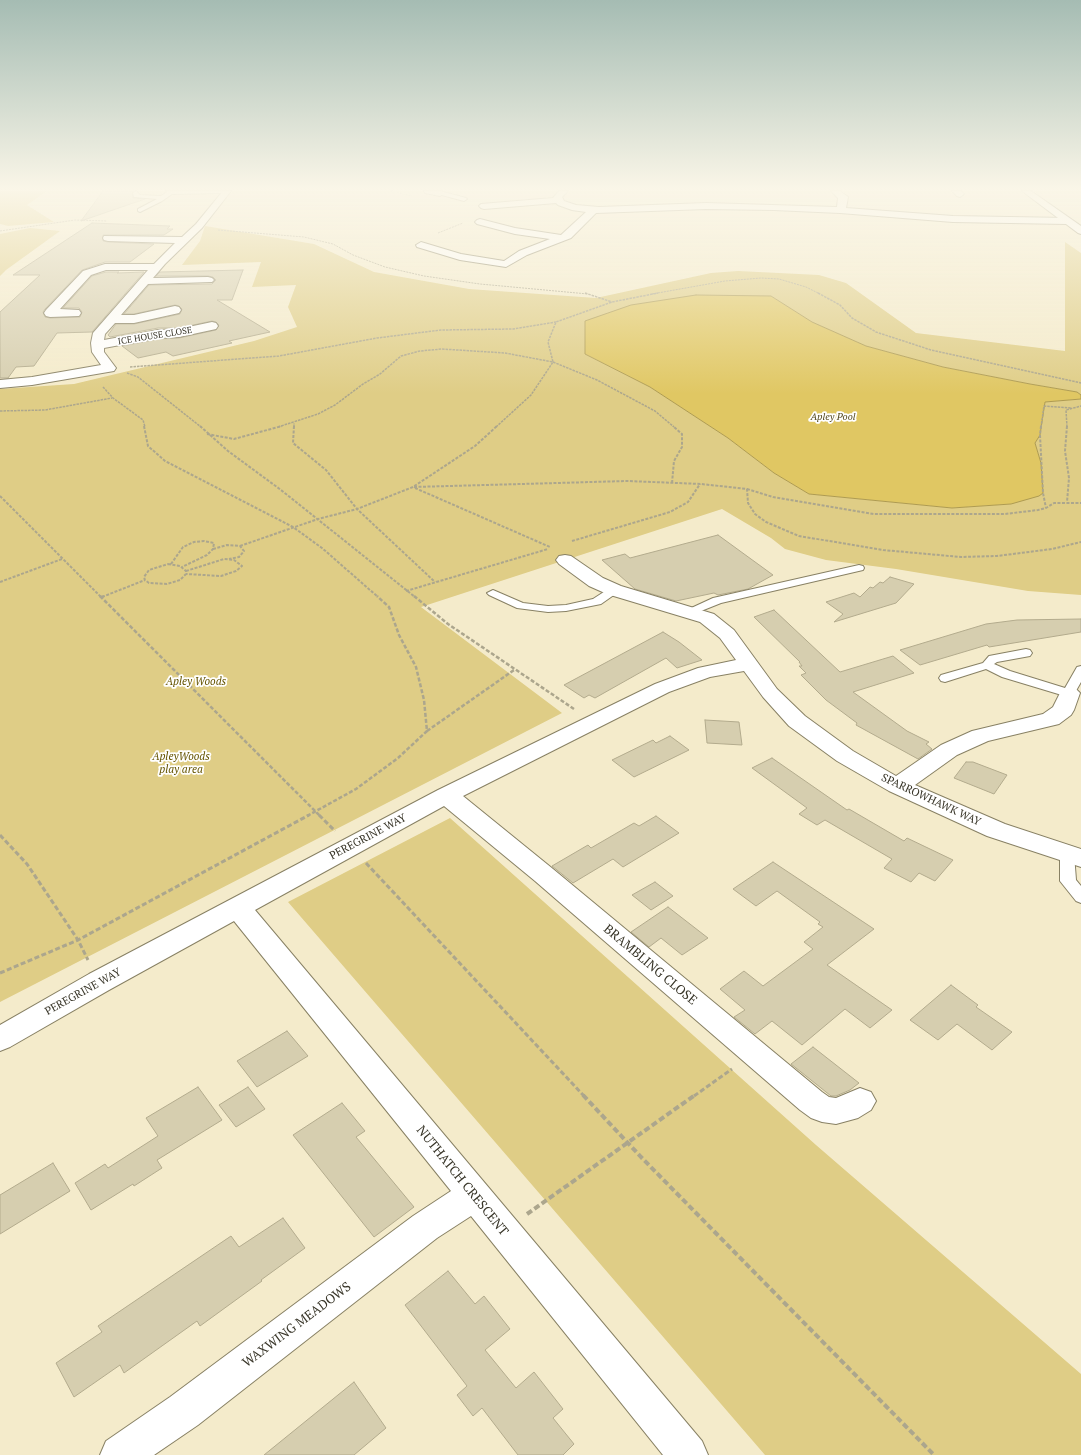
<!DOCTYPE html>
<html>
<head>
<meta charset="utf-8">
<style>
	body { margin:0 }
	canvas { display:block; background:#f4ebcb }
</style>
</head>
<body>
<canvas width="1081" height="1455"></canvas>
<script>
const c = document.querySelector('canvas').getContext('2d');
c.lineJoin = 'round';
function fillPath(path, color) {
  c.fillStyle = color;
  c.fill(path, 'evenodd');
}
function shape(rows) {
  const path = new Path2D();
  for (const r of rows) {
    path.moveTo(r[0], r[1]);
    for (let i = 2; i < r.length; i += 2) path.lineTo(r[i], r[i + 1]);
  }
  return path;
}
function trace(path, color, width, dash) {
  c.strokeStyle = color;
  c.lineWidth = width;
  c.lineCap = dash ? 'butt' : 'round';
  c.setLineDash(dash || []);
  c.stroke(path);
}
function write(font, color, halo, rows, align = 'center') {
  c.font = font + ' "PT Serif",serif';
  c.lineWidth = 3.5;
  c.setLineDash([]);
  c.textBaseline = 'middle';
  c.strokeStyle = halo;
  c.fillStyle = color;
  for (const [text, x, y, turn = 0] of rows) {
    c.save();
    c.translate(x, y);
    c.rotate((+turn || 0) * Math.PI / 180);
    c.textAlign = isNaN(turn) ? turn : align;
    if (halo) c.strokeText(text, 0, 0);
    c.fillText(text, 0, 0);
    c.restore();
  }
}
fillPath(shape([
	[0,191,47,191,27,205,54,222,8,226,0,224],
	[205,226,314,244,374,272,469,289,596,298,711,273,738,271,819,275,846,283,916,333,1065,351,1065,242,1081,253,1081,395,1077,392,1030,384,943,367,866,346,812,322,771,296,585,321,585,354,650,387,728,438,774,473,809,494,952,508,1011,504,1041,463,1035,443,1040,435,1045,402,1081,399,1081,595,1028,591,896,569,826,560,785,549,771,538,722,509,421,607,562,713,0,1002,0,389,74,384,254,341,297,327,288,307,296,285,252,287,261,262,182,265,200,241],
	[30,228,60,231,6,270,0,276,0,234],
	[450,818,816,1145,1081,1374,1081,1455,765,1455,288,902]
]), '#dfcd86');
const water = shape([
	[696,295,771,296,812,322,866,346,943,367,1030,384,1077,392,1081,395,1081,399,1045,402,1040,435,1035,443,1041,463,1043,493,1039,496,1011,504,952,508,809,494,774,473,728,438,650,387,585,354,585,321,631,305,696,295]
]);
fillPath(water, '#e0c763');
trace(water, '#ae9b51', 1);
const building = shape([
	[103,191,134,191,132,192,133,198,145,199,81,221,103,191],
	[92,223,170,226,167,229,173,229,164,235,103,235,103,241,108,242,154,244,130,262,105,262,82,270,45,309,43,312,45,317,50,318,80,317,82,312,79,308,63,308,92,276,106,272,119,272,117,273,144,272,92,332,57,333,34,366,16,367,8,378,0,378,0,312,40,275,13,275,92,223],
	[243,270,232,300,217,300,270,332,229,341,232,343,173,356,166,352,138,358,122,346,158,339,179,338,216,330,219,325,216,322,212,321,179,328,158,328,110,337,108,335,116,324,134,324,180,314,182,309,179,306,175,305,134,314,124,314,149,285,212,284,216,280,213,277,208,276,156,276,160,272,243,270],
	[718,535,773,575,748,589,718,595,714,593,676,601,635,589,602,560,625,554,630,558,718,535],
	[890,577,914,584,896,603,834,622,843,614,826,602,854,593,860,597,870,587,873,588,880,582,883,583,890,577],
	[774,610,840,672,893,656,914,673,853,692,907,731,929,742,926,744,932,749,918,759,856,725,857,723,826,700,801,675,806,673,799,666,802,666,799,662,800,662,754,617,774,610],
	[1081,619,1081,632,989,647,987,645,920,665,900,650,986,624,1017,620,1081,619],
	[663,632,679,642,702,660,677,668,666,658,595,698,589,695,584,698,564,685,663,632],
	[705,720,739,722,742,745,707,743,705,720],
	[670,736,689,750,634,777,612,760,653,740,656,743,670,736],
	[772,758,847,810,849,809,904,841,907,838,953,860,935,881,919,873,911,882,884,868,892,859,825,820,817,825,799,814,807,808,752,768,772,758],
	[966,762,973,762,1007,775,994,794,954,778,966,762],
	[656,816,679,833,623,867,613,859,573,883,552,866,588,845,591,848,634,823,639,826,656,816],
	[773,862,874,929,827,965,892,1010,870,1028,845,1009,802,1045,772,1021,755,1034,734,1017,745,1010,720,989,744,971,763,986,813,949,804,942,823,927,818,924,820,922,777,891,756,906,733,889,773,862],
	[655,882,673,896,651,910,632,895,655,882],
	[668,907,708,938,682,955,661,938,649,947,631,932,668,907],
	[951,985,978,1005,976,1007,1012,1032,992,1050,957,1024,938,1040,910,1020,951,985],
	[287,1031,308,1056,257,1087,237,1061,287,1031],
	[813,1047,859,1083,850,1090,836,1096,831,1096,791,1064,813,1047],
	[198,1087,222,1120,157,1160,162,1168,134,1186,133,1184,91,1210,75,1183,105,1164,108,1168,158,1136,146,1118,198,1087],
	[248,1087,265,1109,236,1127,219,1105,248,1087],
	[342,1103,365,1131,356,1137,414,1207,374,1237,293,1135,342,1103],
	[53,1163,70,1191,0,1234,0,1195,53,1163],
	[283,1218,305,1248,261,1280,262,1281,200,1326,197,1321,124,1373,120,1365,74,1397,56,1363,102,1332,98,1326,231,1236,239,1247,283,1218],
	[448,1271,475,1304,484,1296,510,1329,485,1350,516,1388,534,1372,563,1409,553,1418,574,1444,563,1455,518,1455,482,1408,473,1416,457,1395,467,1386,405,1305,448,1271],
	[354,1382,386,1428,354,1455,264,1455,354,1382]
]);
fillPath(building, '#d6ceaf');
trace(building, '#b3ab8d', 1);
const service = shape([
	[136,191,140,195,161,196,167,192,166,191,226,191,223,193,172,194,162,201,140,212,138,211,138,209,157,199,134,197,133,193,136,191],
	[440,191,466,198,467,199,464,201,438,194,438,192,440,191],
	[859,565,863,566,864,568,863,570,721,603,691,615,687,614,685,612,687,610,713,598,859,565],
	[614,587,620,590,618,592,601,604,566,611,548,612,517,608,489,595,487,593,493,590,523,603,548,606,566,605,593,599,610,588,614,587],
	[1026,649,1030,650,1032,653,1030,656,997,662,994,664,1010,671,1065,688,1077,667,1081,666,1081,682,1073,696,1065,696,1002,677,986,669,945,682,941,681,939,678,941,675,983,663,989,656,1026,649],
	[1067,849,1072,850,1074,854,1076,880,1081,886,1081,903,1076,901,1060,881,1060,854,1062,850,1067,849]
]);
const minor = shape([
	[223,191,231,191,202,228,165,264,153,278,208,277,212,278,214,280,212,282,148,284,121,315,134,315,175,306,179,307,181,310,179,313,134,323,115,323,105,334,104,340,158,330,179,329,212,322,216,323,218,326,216,329,179,337,158,338,104,348,104,352,116,368,114,371,32,385,0,388,0,380,32,377,101,365,92,352,91,343,93,333,148,270,106,270,91,275,60,309,79,310,81,313,79,316,50,317,46,316,44,313,46,310,83,271,105,264,154,264,175,243,108,241,104,240,103,238,104,236,182,237,196,224,223,191],
	[424,191,441,191,444,193,440,196,425,193,424,191],
	[559,191,568,191,562,197,564,201,576,205,599,207,706,203,837,207,838,198,831,191,840,191,848,197,846,208,953,216,1067,218,1072,221,1067,224,953,222,840,213,774,210,706,209,596,213,571,238,527,255,506,267,460,260,417,247,416,245,421,242,461,254,504,261,519,251,550,239,515,234,477,224,475,222,477,220,480,219,515,228,561,235,586,212,572,210,558,205,556,203,484,209,481,208,479,206,481,204,553,198,559,191],
	[952,191,961,191,964,194,960,197,957,196,952,191],
	[565,555,571,556,603,578,621,586,714,614,734,630,777,689,805,716,853,751,896,776,941,745,972,731,1043,714,1053,707,1062,689,1069,687,1076,689,1080,693,1074,710,1071,715,1059,724,988,741,957,755,915,785,1005,824,1081,849,1081,867,987,836,889,791,837,761,789,726,763,697,744,671,710,677,669,692,463,796,553,869,822,1092,829,1097,836,1098,860,1088,871,1092,876,1101,871,1110,858,1118,836,1124,822,1122,811,1118,800,1110,535,881,444,806,255,910,702,1441,708,1455,663,1455,471,1216,437,1238,198,1425,154,1455,100,1455,106,1441,170,1397,413,1216,451,1191,234,921,109,990,10,1047,0,1051,0,1025,89,974,438,790,655,684,698,668,736,660,720,638,700,622,607,594,589,586,559,564,556,560,559,556,565,555]
]);
const primary = shape([
	[1022,191,1031,191,1081,226,1081,234,1078,233,1022,191]
]);
trace(service, '#888164', 2);
trace(minor, '#888164', 2);
trace(primary, '#888164', 2);
trace(shape([
	[391,191,412,196],
	[218,230,304,237,333,244,353,255,385,267,424,276,480,284,588,294],
	[0,231,75,220,107,221],
	[438,233,463,223],
	[652,294,725,281,761,278,779,279,806,287,820,294]
]), '#aca68d', 1, [2, 1]);
trace(shape([
	[585,293,612,302],
	[818,293,840,305,852,318,876,332,931,350,1081,383],
	[130,367,279,356,377,338,441,330,513,329,556,322],
	[127,373,138,377,201,427],
	[103,387,113,398,143,420,145,427],
	[0,411,45,410,112,398],
	[278,427,318,414,335,405,363,384,380,374,401,356,420,351,442,349,505,353,553,362,597,380,655,411,674,427],
	[294,427,294,423],
	[496,427,531,395,553,362,548,342,556,322,612,302,658,293],
	[1041,427,1044,406,1071,408],
	[1067,427,1066,410,1081,406]
]), '#aca68d', 1.5, [2.5, 1]);
trace(shape([
	[144,426,148,446,165,461,293,527,322,548,378,597],
	[200,426,228,451,281,490,415,597],
	[294,426,293,443,326,470,357,509,435,582],
	[1041,426,1040,435,1043,493,1046,508],
	[1067,426,1065,451,1069,478,1067,502],
	[207,434,234,439,282,426],
	[672,483,674,461,682,447,682,434,673,426],
	[414,487,628,481,701,484,747,489,748,503,755,514,766,522,799,536,883,550,961,557,997,556,1052,549,1081,542],
	[415,488,550,547],
	[747,489,773,497,874,514,1005,514,1038,510,1046,508,1054,503,1081,503],
	[0,496,101,597],
	[572,541,670,512,688,502,700,484],
	[240,546,318,519,357,509,413,487,475,446,497,426],
	[213,549,227,545,240,546,244,551,239,557,229,559],
	[168,564,180,566,186,571,186,574,180,580,167,584,149,583,145,580,144,577,149,570,168,564],
	[171,564,183,547,194,542,204,541,214,543,213,549,207,555,182,567],
	[186,571,224,559,234,560,242,566,236,571,221,576,186,574],
	[0,582,62,559],
	[406,591,548,549],
	[102,597,145,580]
]), '#aca68d', 2, [3, 1.5]);
trace(shape([
	[100,596,320,816],
	[414,596,448,624,574,709],
	[102,597,104,596],
	[427,731,514,670],
	[307,816,356,789,398,758,427,731,424,700,416,667,399,635,389,607,377,596]
]), '#aca68d', 2.5, [4, 2]);
trace(shape([
	[319,815,335,831],
	[0,835,27,864,78,940,88,960],
	[366,863,584,1096],
	[0,973,78,940,309,815],
	[694,1096,732,1069]
]), '#aca68d', 3, [5, 2.5]);
trace(shape([
	[583,1095,641,1157,934,1455],
	[527,1214,695,1095]
]), '#aca68d', 4, [6, 3]);
fillPath(service, '#fff');
fillPath(minor, '#fff');
fillPath(primary, '#fff');
const sky = c.createLinearGradient(0, 0, 0, 394);
sky.addColorStop(0, '#a5bcb3');
sky.addColorStop(0.48, '#faf6e8');
sky.addColorStop(1, '#faf6e800');
c.fillStyle = sky;
c.fillRect(0, 0, 1081, 394);
write('9px', '#383528', '#fff', [
	["ICE HOUSE CLOSE",155,336,-9]
]);
write('italic 10px', '#564b21', '#fff', [
	["Apley Pool",833,417]
]);
write('italic 11px', '#655400', '#fff', [
	["Apley Woods",196,682],
	["ApleyWoods",181,757],
	["play area",181,770]
]);
write('11px', '#383528', '#fff', [
	["SPARROWHAWK WAY",931,800,25],
	["PEREGRINE WAY",368,837,-28],
	["PEREGRINE WAY",83,992,-29]
]);
write('13px', '#383528', '#fff', [
	["BRAMBLING CLOSE",650,965,40],
	["NUTHATCH CRESCENT",462,1181,51],
	["WAXWING MEADOWS",297,1325,-37]
]);
</script>
</body>
</html>
